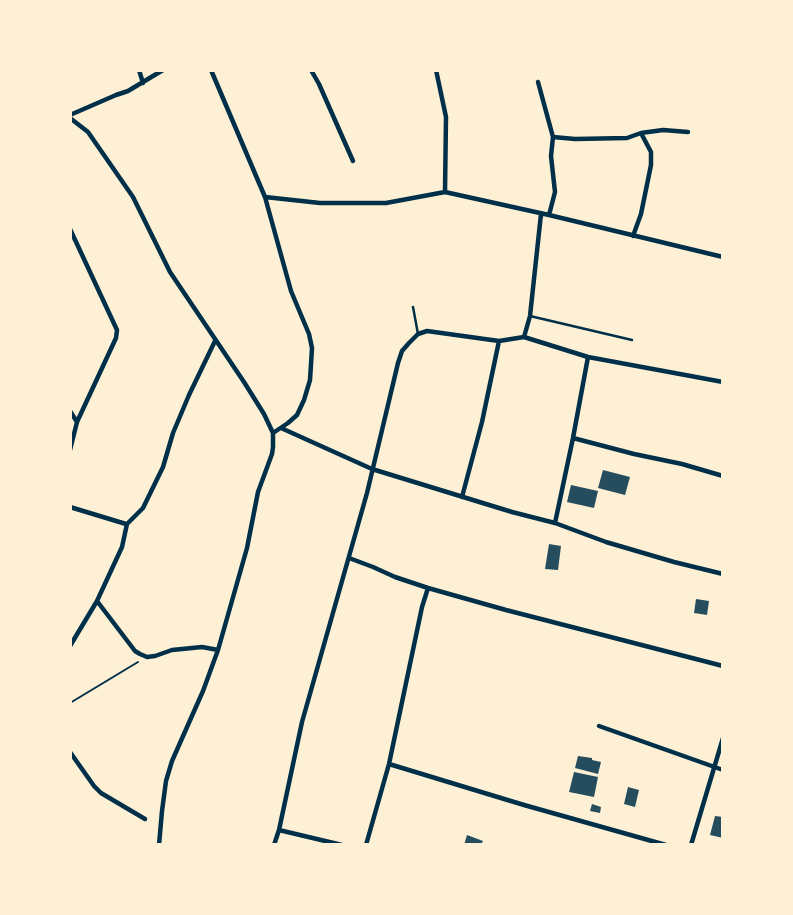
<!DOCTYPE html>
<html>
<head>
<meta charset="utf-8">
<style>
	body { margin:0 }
	#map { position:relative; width:793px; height:915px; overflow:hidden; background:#fdf0d5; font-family:Karla,sans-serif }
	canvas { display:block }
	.frame { position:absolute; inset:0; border:72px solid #fdf0d5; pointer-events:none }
</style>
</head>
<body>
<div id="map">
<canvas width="793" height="915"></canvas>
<div class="frame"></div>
</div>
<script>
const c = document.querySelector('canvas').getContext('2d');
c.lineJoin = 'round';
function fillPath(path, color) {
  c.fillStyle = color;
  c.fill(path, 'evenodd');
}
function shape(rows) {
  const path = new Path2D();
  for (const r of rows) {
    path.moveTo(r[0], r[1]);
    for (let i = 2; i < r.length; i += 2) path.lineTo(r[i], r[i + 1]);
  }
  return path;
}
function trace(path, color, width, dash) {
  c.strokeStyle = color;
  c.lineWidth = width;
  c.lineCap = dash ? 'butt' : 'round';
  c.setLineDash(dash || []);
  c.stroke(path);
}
fillPath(shape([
	[603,470,630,477,625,495,598,488],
	[571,485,598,491,594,508,567,502],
	[549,544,561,546,558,570,545,569],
	[696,599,709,601,707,615,694,613],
	[578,756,592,758,592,760,601,762,598,774,575,768],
	[574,772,598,777,594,797,569,792],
	[628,787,639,790,635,807,624,804],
	[592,804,601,807,600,813,590,811],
	[715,816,723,817,723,838,710,835],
	[467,835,483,841,481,845,464,845]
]), '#264d5e');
trace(shape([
	[70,703,138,662]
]), '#003049', 2);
trace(shape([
	[413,307,418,334],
	[530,316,632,340]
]), '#003049', 2.5);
trace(shape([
	[139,70,143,83],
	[211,70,265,197,291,291,309,334,312,348,310,380,304,400,297,415,288,423,273,433],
	[311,70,319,84,353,161],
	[436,70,446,117,445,192],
	[538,82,553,137,551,156,555,192,549,215],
	[70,115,116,95,128,91,163,70],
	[70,118,88,132,133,197,170,272,244,382,264,414,273,433,273,447,272,454,258,492,247,548,218,650,203,691,172,761,166,781,162,811,159,845],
	[553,137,575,139,627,138,641,133,663,130,688,132],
	[265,197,320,203,386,203,445,192,549,215,723,257],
	[70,229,117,330,116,338,77,422,70,450],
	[633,236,641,214,651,165,651,152,641,133],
	[524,337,530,316,541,214],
	[215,341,189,395,173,433,163,467,143,508,127,524,122,547,97,601,135,651,140,654,147,657,155,656,172,650,202,647,218,650],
	[70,411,77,422],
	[281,428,372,469,512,512,555,523,606,542,674,562,723,574],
	[573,438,634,454,682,464,723,476],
	[462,497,482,422,499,341],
	[70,507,126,524],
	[555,523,573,438,588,357],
	[349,558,373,567,395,577,428,588,422,607,389,764,366,845],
	[428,588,506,610,723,666],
	[70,646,97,601],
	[599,726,723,770],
	[70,752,94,786,101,793,145,819],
	[389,764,524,805,666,845],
	[279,830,342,845],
	[274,845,279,830,302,722,367,493,398,363,402,351,409,343,418,334,427,331,499,341,524,337,588,357,723,382],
	[691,845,723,738]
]), '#003049', 4.5);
</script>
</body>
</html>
